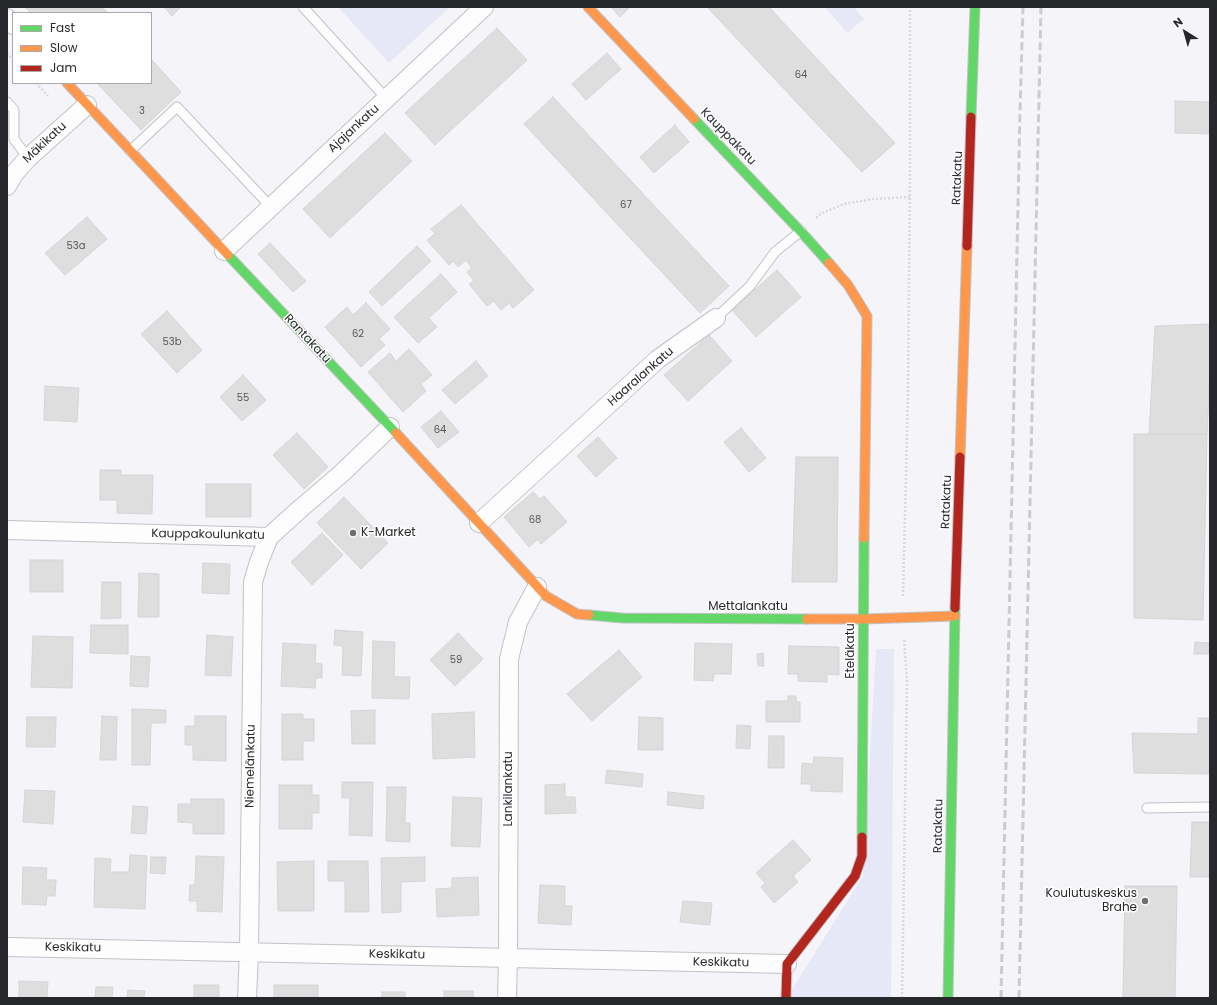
<!DOCTYPE html>
<html>
<head>
<meta charset="utf-8">
<style>
	body { margin:0 }
	#map { position:relative; width:1217px; height:1005px; overflow:hidden; background:#f4f4f9; font-family:Poppins,sans-serif }
	canvas { display:block }
	.frame { position:absolute; inset:0; border:8px solid #27282b; pointer-events:none }
	.legend { position:absolute; left:12px; top:12px; width:140px; height:72px; box-sizing:border-box; background:#fff; border:1px solid #a9a9aa; margin:0; padding:5px 7px; list-style:none; font-size:12px; color:#27282b }
	.legend li { display:flex; align-items:center; gap:8px; height:20px }
	.legend b { width:20px; border:1px solid #a9a9aa }
	.north { position:absolute; left:1165px; top:12px; width:40px; height:40px; -webkit-text-stroke:3px #fff; paint-order:stroke; rotate:323deg; font-size:11px; font-weight:700; line-height:16px; text-align:center; color:#27282b }
	.north::after { content:''; display:block; margin:auto; width:14px; height:18px; background:#27282b; clip-path:polygon(50% 0,100% 100%,50% 72%,0 100%) }
</style>
</head>
<body>
<div id="map">
<canvas width="1217" height="1005"></canvas>
<div class="frame"></div>
<ul class="legend">
<li><b style="height:5px;background:#63d668"></b>Fast</li>
<li><b style="height:5px;background:#ff974d"></b>Slow</li>
<li><b style="height:5px;background:#b3261e"></b>Jam</li>
</ul>
<div class="north">N</div>
</div>
<script>
const c = document.querySelector('canvas').getContext('2d');
c.lineJoin = 'round';
function fillPath(path, color) {
  c.fillStyle = color;
  c.fill(path, 'evenodd');
}
function shape(rows) {
  const path = new Path2D();
  for (const r of rows) {
    path.moveTo(r[0], r[1]);
    for (let i = 2; i < r.length; i += 2) path.lineTo(r[i], r[i + 1]);
  }
  return path;
}
function trace(path, color, width, dash) {
  c.strokeStyle = color;
  c.lineWidth = width;
  c.lineCap = dash ? 'butt' : 'round';
  c.setLineDash(dash || []);
  c.stroke(path);
}
function write(font, color, halo, rows, align = 'center') {
  c.font = font + ' Poppins,sans-serif';
  c.lineWidth = 3;
  c.setLineDash([]);
  c.textBaseline = 'middle';
  c.strokeStyle = halo;
  c.fillStyle = color;
  for (const [text, x, y, turn = 0] of rows) {
    c.save();
    c.translate(x, y);
    c.rotate((+turn || 0) * Math.PI / 180);
    c.textAlign = isNaN(turn) ? turn : align;
    if (halo) c.strokeText(text, 0, 0);
    c.fillText(text, 0, 0);
    c.restore();
  }
}
fillPath(shape([
	[338,7,450,7,389,63],
	[825,7,854,7,864,19,847,33],
	[876,649,894,649,891,998,790,998,791,991,863,876]
]), '#e6e8f7');
const building = shape([
	[25,7,102,7,108,13,31,13,25,7],
	[164,7,181,7,172,16,164,7],
	[611,7,630,7,620,17,611,7],
	[707,7,769,7,895,143,862,172,707,7],
	[497,28,527,60,435,145,405,113,497,28],
	[607,53,621,69,586,100,572,84,607,53],
	[151,59,181,92,141,130,97,83,151,83,151,59],
	[553,97,729,286,700,313,524,124,553,97],
	[1175,101,1210,102,1210,134,1175,133,1175,101],
	[675,125,689,142,654,173,640,157,675,125],
	[385,133,412,161,330,238,303,209,385,133],
	[461,205,534,290,513,308,509,303,501,310,494,301,487,306,469,284,474,281,467,272,472,268,466,260,458,267,453,261,449,265,427,240,435,234,431,229,461,205],
	[87,217,107,239,65,275,45,253,87,217],
	[270,243,306,281,293,292,258,254,270,243],
	[417,246,431,261,382,306,369,292,417,246],
	[777,270,801,297,756,337,732,310,777,270],
	[441,274,457,292,429,318,437,327,418,343,394,317,441,274],
	[366,303,390,329,379,339,385,345,361,367,325,327,347,307,353,315,366,303],
	[167,311,202,350,177,373,141,334,167,311],
	[1210,324,1210,370,1207,434,1149,434,1155,326,1210,324],
	[709,335,732,361,688,401,664,375,709,335],
	[409,349,432,375,421,384,426,391,403,412,368,372,390,353,396,361,409,349],
	[476,361,488,376,455,404,442,390,476,361],
	[243,375,266,400,242,421,220,397,243,375],
	[45,386,79,388,77,422,44,420,45,386],
	[441,411,459,432,438,448,421,427,441,411],
	[741,428,766,458,749,472,724,442,741,428],
	[297,433,328,467,304,489,273,455,297,433],
	[1134,434,1207,434,1203,620,1134,618,1134,434],
	[598,437,617,458,596,477,577,456,598,437],
	[796,457,838,457,837,582,792,582,796,457],
	[100,470,121,470,121,475,153,475,152,514,117,513,117,500,100,500,100,470],
	[206,484,251,484,251,517,206,517,206,484],
	[533,492,540,499,544,496,567,522,541,544,538,539,529,547,504,517,533,492],
	[344,497,388,543,361,569,317,523,344,497],
	[322,533,343,555,312,585,291,562,322,533],
	[30,560,63,560,63,592,30,592,30,560],
	[203,563,230,564,229,594,202,593,203,563],
	[139,573,159,574,159,617,138,617,139,573],
	[102,582,121,582,121,618,101,619,102,582],
	[91,625,128,625,128,654,90,653,91,625],
	[335,630,363,632,361,676,342,675,343,646,334,645,335,630],
	[458,633,483,659,455,686,430,660,458,633],
	[207,635,233,637,231,676,205,675,207,635],
	[33,636,73,637,72,688,31,687,33,636],
	[373,641,395,642,394,677,410,677,409,699,372,698,373,641],
	[1195,642,1210,643,1210,654,1194,654,1195,642],
	[283,643,316,645,315,663,322,664,322,678,316,678,315,688,281,686,283,643],
	[695,643,732,644,731,674,714,674,713,681,694,680,695,643],
	[789,646,839,647,839,675,827,674,827,682,798,681,798,674,788,674,789,646],
	[619,650,642,677,592,721,567,694,619,650],
	[763,653,764,666,758,666,757,654,763,653],
	[131,656,150,657,148,687,130,686,131,656],
	[788,696,796,696,796,702,800,702,800,722,766,722,766,701,788,701,788,696],
	[132,709,166,710,166,723,151,723,150,765,132,765,132,709],
	[375,710,375,744,352,744,351,711,375,710],
	[474,712,475,757,433,759,432,714,474,712],
	[282,714,303,714,303,719,314,719,314,741,303,741,303,760,282,760,282,714],
	[102,716,117,717,116,760,100,760,102,716],
	[195,716,226,716,226,761,193,760,193,745,185,745,185,726,195,726,195,716],
	[27,717,56,717,55,747,26,747,27,717],
	[639,717,663,718,663,750,638,750,639,717],
	[1198,718,1210,718,1210,774,1134,773,1132,733,1198,734,1198,718],
	[737,725,751,726,750,749,736,748,737,725],
	[769,736,784,736,784,768,768,768,769,736],
	[814,757,843,758,842,792,811,791,811,784,801,784,802,763,813,764,814,757],
	[607,770,643,774,642,787,605,783,607,770],
	[342,782,373,782,372,836,349,835,350,798,342,798,342,782],
	[565,784,565,797,575,797,576,813,545,814,545,785,565,784],
	[279,785,312,785,312,795,319,795,319,813,312,813,312,829,279,829,279,785],
	[387,787,406,787,405,823,410,823,410,842,386,841,387,787],
	[25,790,55,791,53,824,23,822,25,790],
	[668,792,704,796,703,809,667,805,668,792],
	[453,797,482,798,480,847,451,846,453,797],
	[191,799,224,799,224,834,193,834,193,823,178,822,178,804,191,804,191,799],
	[133,806,148,807,146,834,131,833,133,806],
	[1192,822,1210,822,1210,877,1190,877,1192,822],
	[793,840,811,860,793,876,798,882,774,903,761,887,765,883,756,873,793,840],
	[130,855,147,856,145,909,94,907,95,858,111,859,110,872,129,872,130,855],
	[196,856,224,857,222,912,197,911,197,901,189,901,190,885,195,885,196,856],
	[151,857,166,857,165,874,150,873,151,857],
	[425,857,425,881,401,882,401,912,382,913,381,858,425,857],
	[314,861,314,911,278,911,277,862,314,861],
	[328,861,368,861,369,912,345,912,345,881,328,881,328,861],
	[23,867,47,868,46,880,56,880,55,896,47,896,46,905,22,904,23,867],
	[478,877,479,915,437,917,436,889,452,888,452,878,478,877],
	[540,885,565,886,565,906,572,906,571,925,538,923,540,885],
	[1125,886,1177,886,1175,998,1123,998,1125,886],
	[683,901,712,903,710,925,680,922,683,901],
	[19,981,48,982,47,998,19,998,19,981],
	[194,985,219,985,219,998,194,998,194,985],
	[274,985,318,985,318,998,274,998,274,985],
	[96,987,113,987,112,998,95,998,96,987],
	[128,990,145,991,144,998,127,998,128,990],
	[444,991,473,991,473,998,444,998,444,991],
	[382,992,405,992,405,998,382,998,382,992]
]);
fillPath(building, '#dedede');
trace(building, '#d5d5d5', 1);
const lane = shape([
	[303,7,386,98],
	[7,102,14,110,14,139,28,158],
	[130,151,177,107,271,207],
	[716,318,750,286,775,252,801,231],
	[1147,808,1210,807]
]);
const street = shape([
	[7,18,13,25],
	[7,186,14,174,28,158,87,105],
	[224,251,484,7],
	[479,523,658,359,716,318],
	[7,530,269,537,300,509,342,473,390,427],
	[7,947,787,964],
	[247,998,249,952,253,582,259,562,269,537],
	[507,998,508,958,509,659,518,622,537,587]
]);
const fast = shape([
	[971,117,975,7],
	[694,119,804,235,829,263],
	[228,255,396,433],
	[589,615,622,618,807,619],
	[862,837,864,538],
	[948,998,955,608]
]);
const slow = shape([
	[588,7,694,119],
	[67,83,228,255],
	[829,263,848,285,867,316,864,538],
	[396,433,546,596,577,614,589,615],
	[960,457,967,246],
	[807,619,863,619,955,616]
]);
const jam = shape([
	[967,246,971,117],
	[955,608,960,457],
	[786,998,787,964,855,876,862,856,862,837]
]);
trace(lane, '#c2c2c6', 11);
trace(street, '#c2c2c6', 20);
trace(fast, '#c2c2c6', 11);
trace(slow, '#c2c2c6', 11);
trace(jam, '#c2c2c6', 11);
trace(shape([
	[7,53,13,60],
	[36,83,48,96],
	[816,218,822,213,844,204,873,199,910,197],
	[903,596,908,392,910,176,910,7],
	[902,998,907,680,904,639]
]), '#d9d9da', 2.5, [2, 2]);
trace(lane, '#fdfdfe', 9);
trace(street, '#fdfdfe', 18);
trace(fast, '#63d668', 9);
trace(slow, '#ff974d', 9);
trace(jam, '#b3261e', 9);
trace(shape([
	[1001,998,1020,112,1023,7],
	[1019,998,1041,7]
]), '#ccccce', 3, [8, 4]);
for (const [x, y, r, color] of [
	[353,533,4,"#6f6f73"],
	[1145,901,4,"#6f6f73"]
]) {
  const dot = new Path2D();
  dot.arc(x, y, r, 0, 2 * Math.PI);
  c.fillStyle = color;
  c.fill(dot);
  trace(dot, '#fff', 1.5);
}
write('10px', '#565659', null, [
	["64",801,75],
	["3",142,111],
	["67",626,205],
	["53a",76,246],
	["62",358,334],
	["53b",172,342],
	["55",243,398],
	["64",440,430],
	["68",535,520],
	["59",456,660]
]);
write('12px', '#27282b', '#fff', [
	["Ajajankatu",354,129,-43],
	["Kauppakatu",728,137,46],
	["Mäkikatu",45,143,-43],
	["Ratakatu",958,178,-88],
	["Rantakatu",307,339,47],
	["Haaralankatu",641,377,-41],
	["Ratakatu",947,502,-88],
	["Kauppakoulunkatu",208,535,1],
	["Mettalankatu",748,607],
	["Eteläkatu",851,651,-90],
	["Niemelänkatu",251,766,-89],
	["Lankilankatu",509,789,-90],
	["Ratakatu",939,826,-89],
	["Keskikatu",73,948,1],
	["Keskikatu",397,955,1],
	["Keskikatu",721,963,1]
]);
write('12px', '#27282b', '#fff', [
	["K-Market",361,533],
	["Koulutuskeskus",1137,894,"right"],
	["Brahe",1137,908,"right"]
], 'left');
</script>
</body>
</html>
